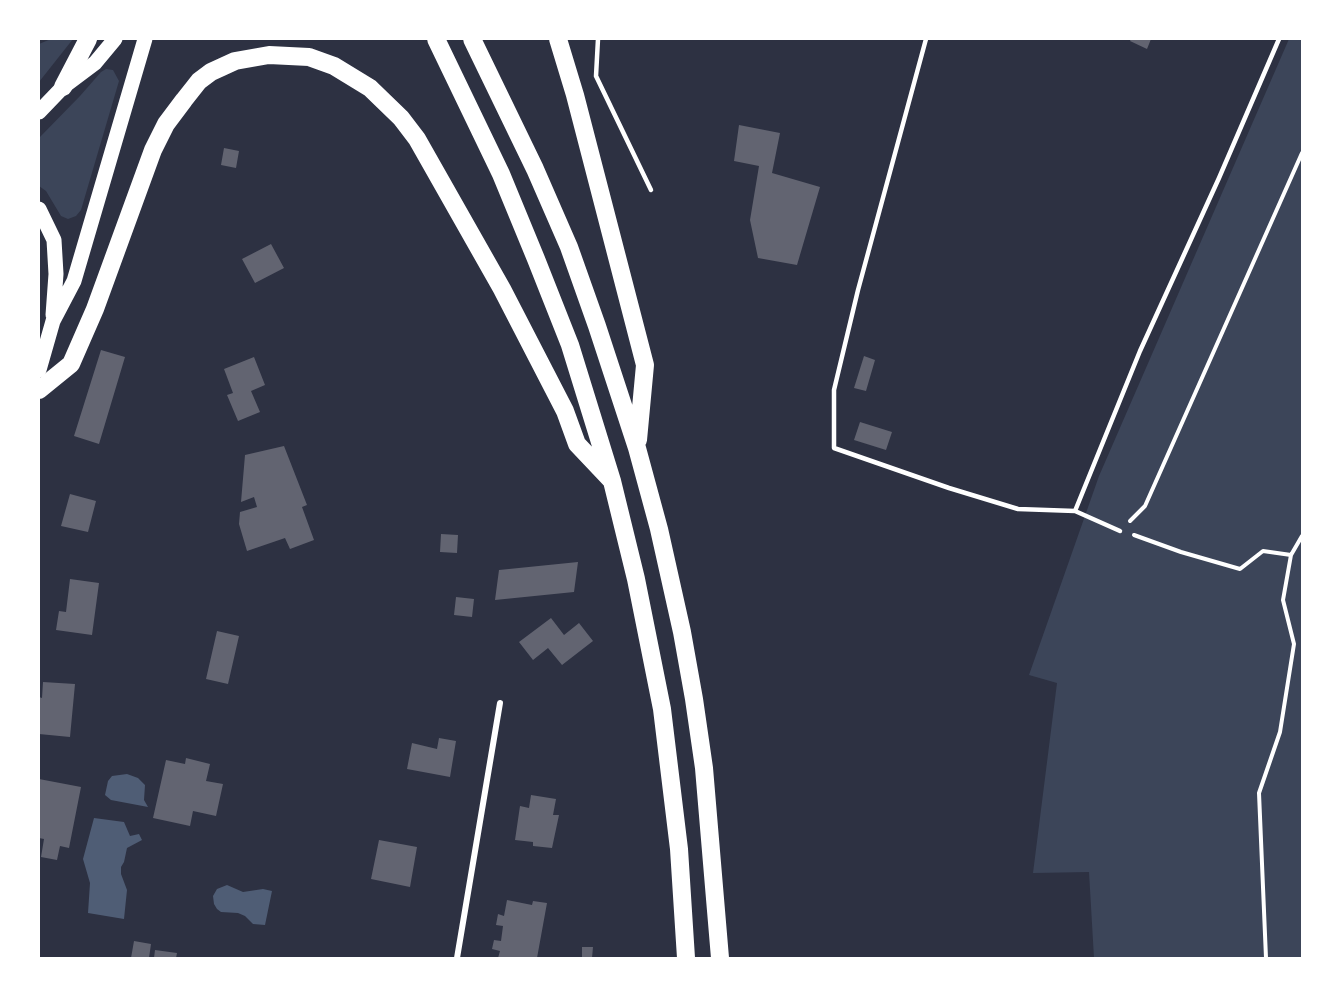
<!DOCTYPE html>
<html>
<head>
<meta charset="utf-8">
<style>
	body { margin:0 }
	#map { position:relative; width:1341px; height:997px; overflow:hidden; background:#2d3142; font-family:Overpass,sans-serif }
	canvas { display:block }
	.frame { position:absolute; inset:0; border:40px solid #fff; pointer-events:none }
</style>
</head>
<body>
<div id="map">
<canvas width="1341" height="997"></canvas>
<div class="frame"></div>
</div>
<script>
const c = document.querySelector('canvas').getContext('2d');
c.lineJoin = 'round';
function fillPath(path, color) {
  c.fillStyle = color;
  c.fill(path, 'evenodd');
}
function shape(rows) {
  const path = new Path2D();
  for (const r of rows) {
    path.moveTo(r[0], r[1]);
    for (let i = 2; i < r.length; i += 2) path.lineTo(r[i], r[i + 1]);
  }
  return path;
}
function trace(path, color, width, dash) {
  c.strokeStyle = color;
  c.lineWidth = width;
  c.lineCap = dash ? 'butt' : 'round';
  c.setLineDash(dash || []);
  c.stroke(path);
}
fillPath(shape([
	[51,39,73,39,39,82,39,44],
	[1289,39,1302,39,1302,958,1094,958,1089,872,1033,873,1057,683,1029,675,1099,476],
	[106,69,113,70,119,81,81,210,76,216,68,219,61,216,46,191,39,186,39,138,80,96,101,72]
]), '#3c4559');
fillPath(shape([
	[127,774,138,778,145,785,144,800,148,807,111,800,105,795,108,781,112,776],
	[94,818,124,822,130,836,139,834,142,840,127,848,124,862,121,867,121,874,127,890,124,919,88,913,90,883,83,859],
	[227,885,243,892,263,889,272,891,265,925,253,924,245,916,238,913,221,912,217,909,214,904,213,896,217,889]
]), '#4f5d75');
fillPath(shape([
	[1131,39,1151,39,1147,49,1130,41],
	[739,125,780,133,772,173,820,187,797,265,758,258,750,220,759,166,734,161],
	[224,148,239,151,236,168,221,165],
	[271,244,284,268,255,283,242,259],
	[101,350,125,357,99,444,74,436],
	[864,356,875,360,866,391,854,388],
	[254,357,265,385,251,391,260,412,238,421,227,395,233,393,224,369],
	[860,422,892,432,886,450,854,440],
	[284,446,307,505,302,507,314,540,290,549,285,538,247,551,239,524,240,512,257,507,254,497,241,502,245,455],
	[70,494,96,501,88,532,61,526],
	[441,534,458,535,457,553,440,552],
	[578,562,574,592,495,600,499,570],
	[70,579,99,583,92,635,56,630,59,611,66,612],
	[456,597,474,599,472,617,454,615],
	[551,618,564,635,579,623,593,641,562,665,548,648,533,660,519,642],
	[217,631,239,636,228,684,206,679],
	[43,682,75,684,70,737,39,734,39,697,42,698],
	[439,738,456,741,450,777,407,769,412,743,437,749],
	[186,758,210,764,206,781,223,784,216,816,193,811,190,826,153,818,166,760,185,764],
	[39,779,81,787,69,848,60,846,57,860,41,857,44,839,39,838],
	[531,795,556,799,553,815,559,815,552,848,533,846,533,842,515,840,520,806,529,808],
	[379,840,417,847,410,887,371,879],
	[507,900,532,905,533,901,547,903,537,958,498,958,500,951,492,949,494,940,501,941,503,926,496,925,498,914,504,916],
	[134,941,151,944,149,958,131,958],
	[582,947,593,947,592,958,582,958],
	[155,950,177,953,176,958,154,958]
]), '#626471');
trace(shape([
	[1130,521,1145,506,1302,153],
	[1134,535,1181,552,1240,569,1263,551,1291,555,1302,536],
	[1266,958,1259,793,1280,732,1294,644,1283,600,1291,555]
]), '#fff', 4);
trace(shape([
	[598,39,596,76,651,190],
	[926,39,858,290,834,390,834,448,949,488,1018,509,1075,511],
	[1120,531,1075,511,1140,351,1219,178,1279,39]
]), '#fff', 4.5);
trace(shape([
	[457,958,500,703]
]), '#fff', 6);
trace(shape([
	[39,112,63,87,95,63,115,39],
	[39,209,54,240,56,274,53,315],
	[39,370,53,321,74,281,145,39]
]), '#fff', 15);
trace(shape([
	[436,39,501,174,536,259,570,345,612,481,636,579,662,709,679,849,686,958],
	[472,39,535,169,569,247,597,326,637,448,659,529,682,632,694,699,704,768,720,958],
	[558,39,575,95,645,365,638,440],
	[63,87,88,39],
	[39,390,71,364,95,309,153,150,166,124,184,100,199,81,211,72,235,61,269,55,309,57,334,66,370,88,401,118,417,139,502,289,565,411,577,444,612,481]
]), '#fff', 18);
</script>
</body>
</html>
